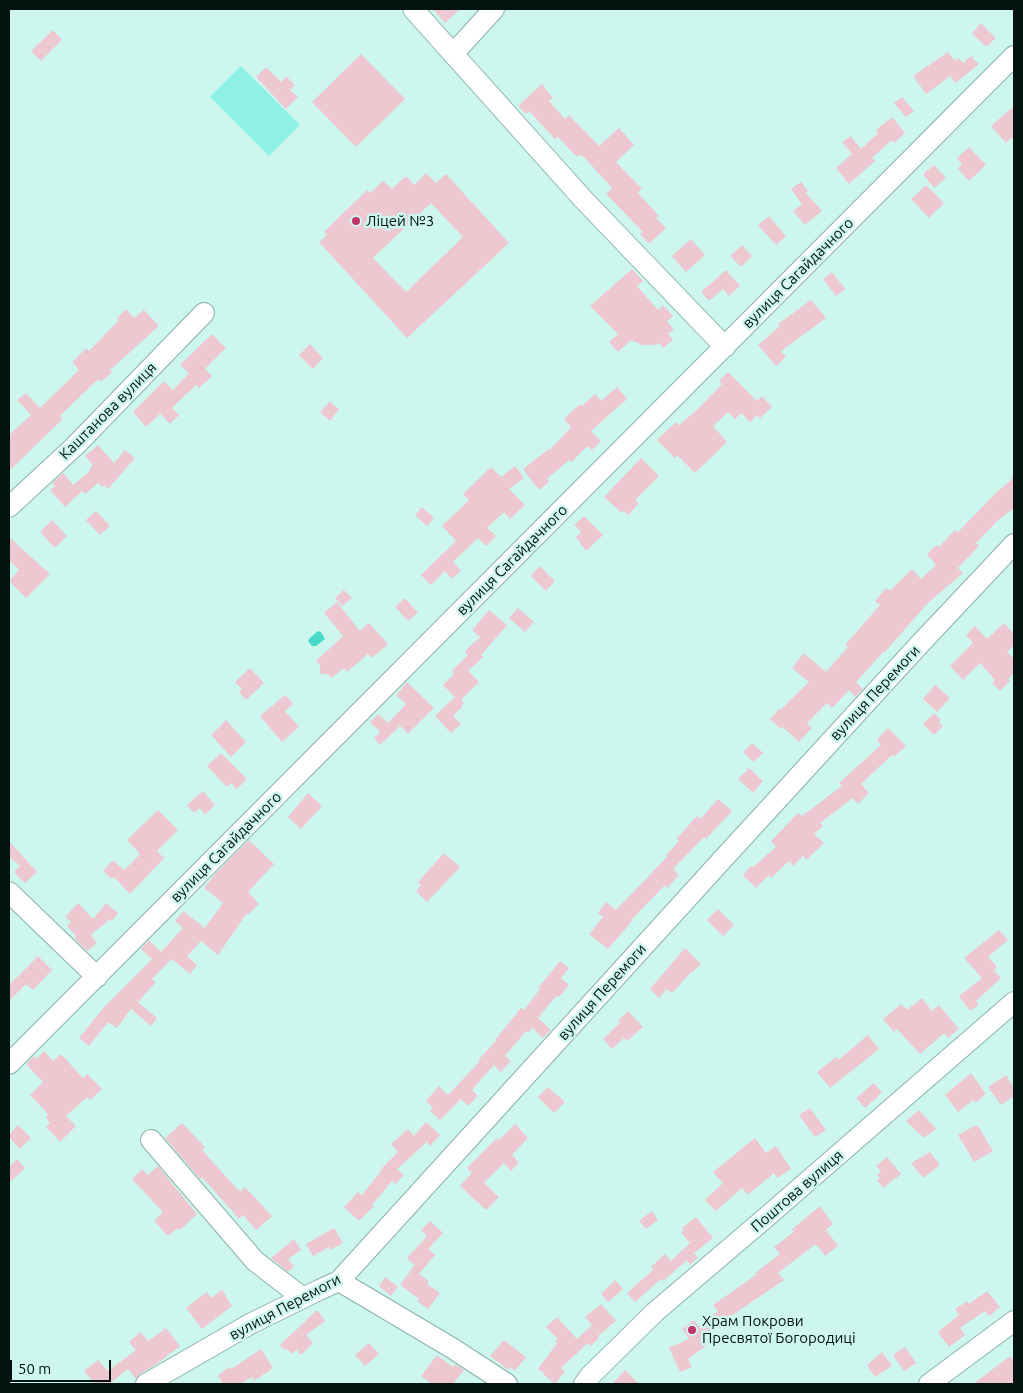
<!DOCTYPE html>
<html>
<head>
<meta charset="utf-8">
<style>
	body { margin:0 }
	#map { position:relative; width:1023px; height:1393px; overflow:hidden; background:#cdf6ef; font-family:Ubuntu,sans-serif }
	canvas { display:block }
	.frame { position:absolute; inset:0; border:10px solid #041210; pointer-events:none }
	.scale { position:absolute; left:10px; top:1360px; width:101px; height:22px; box-sizing:border-box; border:2px solid #041210; border-top:0; padding-left:6px; font-size:15px; line-height:18px; white-space:nowrap; color:#041210; -webkit-text-stroke:4px #cdf6ef; paint-order:stroke }
</style>
</head>
<body>
<div id="map">
<canvas width="1023" height="1393"></canvas>
<div class="frame"></div>
<div class="scale">50 m</div>
</div>
<script>
const c = document.querySelector('canvas').getContext('2d');
c.lineJoin = 'round';
function fillPath(path, color) {
  c.fillStyle = color;
  c.fill(path, 'evenodd');
}
function shape(rows) {
  const path = new Path2D();
  for (const r of rows) {
    path.moveTo(r[0], r[1]);
    for (let i = 2; i < r.length; i += 2) path.lineTo(r[i], r[i + 1]);
  }
  return path;
}
function trace(path, color, width, dash) {
  c.strokeStyle = color;
  c.lineWidth = width;
  c.lineCap = dash ? 'butt' : 'round';
  c.setLineDash(dash || []);
  c.stroke(path);
}
function write(font, color, halo, rows, align = 'center') {
  c.font = font + ' Ubuntu,sans-serif';
  c.lineWidth = 5;
  c.setLineDash([]);
  c.textBaseline = 'middle';
  c.strokeStyle = halo;
  c.fillStyle = color;
  for (const [text, x, y, turn = 0] of rows) {
    c.save();
    c.translate(x, y);
    c.rotate((+turn || 0) * Math.PI / 180);
    c.textAlign = isNaN(turn) ? turn : align;
    if (halo) c.strokeText(text, 0, 0);
    c.fillText(text, 0, 0);
    c.restore();
  }
}
fillPath(shape([
	[241,66,300,125,269,156,210,97]
]), '#8ff1e3');
fillPath(shape([
	[318,631,321,632,325,639,316,646,312,646,308,641,310,638]
]), '#48dac9');
fillPath(shape([
	[433,9,460,9,445,23],
	[981,23,996,38,986,47,972,33],
	[53,30,62,40,41,61,31,51],
	[948,52,955,61,959,58,963,63,971,56,979,64,956,83,950,76,926,94,913,76],
	[361,54,405,99,356,147,312,102],
	[266,67,281,82,286,76,295,85,290,90,298,97,286,109,256,77],
	[542,84,553,98,549,101,565,119,569,115,599,146,619,128,634,145,616,162,642,189,638,193,659,216,656,218,666,228,649,244,640,234,643,232,606,194,612,188,581,154,577,157,558,137,555,139,529,111,526,114,518,106],
	[902,97,914,111,906,117,894,103],
	[1014,106,1014,136,1006,143,991,126],
	[892,117,905,133,894,143,892,140,872,158,875,161,849,184,836,168,852,154,842,142,851,136,861,149,878,133,876,130],
	[969,147,986,165,969,181,958,169,962,164,957,158],
	[934,165,946,178,934,188,923,174],
	[426,173,436,183,446,174,509,243,407,338,319,242,327,235,324,232,367,190,370,193,383,181,392,189,406,176,414,185],
	[431,203,463,237,406,292,373,258],
	[801,182,808,191,806,193,822,211,805,225,793,211,802,204,791,189],
	[926,185,944,203,929,218,911,199],
	[769,216,786,236,776,245,758,225],
	[691,239,705,255,686,272,672,256],
	[742,245,752,256,741,267,730,256],
	[632,269,643,281,637,286,658,310,663,305,673,316,667,321,674,330,668,334,673,340,663,348,659,343,653,345,642,345,631,340,618,352,609,342,618,334,590,306],
	[726,270,740,286,729,296,723,289,709,301,701,292],
	[832,272,845,289,836,296,823,279],
	[811,300,826,318,781,351,786,357,776,366,758,345,780,326,778,324],
	[126,309,134,318,144,310,159,326,110,370,112,372,101,382,98,379,60,416,63,419,9,471,9,435,31,415,17,400,26,393,40,408,79,370,72,362,86,348,89,351,119,320,117,318],
	[212,334,226,348,205,369,212,376,199,388,196,385,172,408,179,415,170,424,160,414,146,427,133,412,164,381,173,390,189,373,180,365],
	[310,344,323,358,313,369,299,355],
	[728,372,757,401,762,396,772,407,760,418,757,415,750,422,741,413,735,419,728,412,713,426,727,442,695,473,678,456,675,458,657,440,676,422,679,425,698,409,722,384,719,381],
	[617,387,627,399,591,431,601,441,592,450,587,446,572,462,569,460,547,479,549,482,539,490,523,469,549,449,550,450,571,427,564,419,580,404,582,406,595,394,601,401],
	[330,401,339,410,330,421,320,412],
	[98,445,114,463,125,450,135,458,108,489,104,485,102,487,98,483,85,494,82,491,65,507,50,490,55,486,52,483,63,473,73,485,91,470,89,469,93,465,85,456],
	[641,458,659,476,635,500,639,503,628,515,623,511,621,512,604,497],
	[515,466,524,478,509,489,525,505,510,519,504,512,487,528,496,536,486,546,478,538,453,562,461,571,452,579,445,571,431,585,421,575,456,541,442,526,469,500,463,494,491,467,501,477],
	[1014,477,1014,508,998,520,976,543,979,546,958,568,963,573,927,604,884,653,883,652,856,682,863,689,855,697,849,690,832,708,827,703,807,723,812,728,799,742,783,727,781,729,770,719,779,709,780,710,809,682,792,668,804,653,826,672,848,647,845,645,880,605,875,601,886,588,890,591,912,569,921,579,936,565,927,554,937,545,939,547,955,530,958,532,995,494],
	[422,507,434,518,427,526,415,515],
	[96,511,110,526,100,535,86,520],
	[584,516,603,535,586,551,576,537,581,532,574,525],
	[52,520,67,536,55,548,40,532],
	[9,537,50,574,26,598,9,581,19,570,9,560],
	[540,566,555,581,546,591,531,576],
	[344,590,352,598,342,606,335,598],
	[405,598,418,613,408,621,395,607],
	[337,602,360,631,369,623,388,644,372,658,368,654,347,672,344,668,331,678,328,674,320,674,320,665,316,661,343,636,324,613],
	[518,608,534,622,525,632,509,618],
	[489,610,507,625,481,655,483,657,468,671,479,682,461,700,464,703,462,705,463,706,453,716,461,724,451,733,435,716,455,697,443,685,454,674,452,671,468,655,465,651,480,637,472,630],
	[1004,623,1014,634,1014,645,1007,652,1014,659,1014,673,1008,679,1010,681,1000,691,992,683,995,680,980,663,963,680,950,666,973,643,966,635,975,626,987,639],
	[250,668,264,683,246,700,239,692,242,689,235,682],
	[407,682,434,708,408,734,400,726,380,745,374,738,380,732,370,722,378,714,388,723,406,704,396,695],
	[935,685,950,698,937,712,923,699],
	[285,695,293,704,285,711,299,727,282,742,260,716],
	[934,713,941,720,939,722,943,726,934,735,923,724],
	[226,720,246,742,231,757,211,735],
	[888,728,906,746,894,757,892,755,861,784,869,793,858,804,853,798,820,823,823,826,814,834,824,843,806,860,803,856,793,866,789,861,771,878,769,875,756,888,743,875,751,866,753,867,776,847,771,841,798,813,802,816,842,786,839,783,881,745,877,740],
	[752,743,763,753,753,762,743,752],
	[221,753,247,779,237,789,231,783,227,787,207,766],
	[749,768,763,781,753,793,738,779],
	[203,791,215,805,205,814,199,808,194,813,187,805],
	[308,793,322,806,301,829,288,817],
	[718,799,732,811,706,839,704,837,673,869,679,875,667,888,665,885,631,920,632,921,608,949,589,934,603,917,598,913,606,902,616,910,667,857,666,855,679,841,676,839,697,816,700,819],
	[158,810,178,830,157,851,164,858,130,894,114,877,112,879,103,871,113,860,124,870,140,854,127,840],
	[249,840,274,864,248,892,259,904,248,915,247,913,218,955,201,941,187,956,197,965,190,974,172,959,152,979,156,982,138,1002,157,1018,151,1026,131,1009,117,1028,108,1022,89,1046,79,1038,105,1006,152,959,141,949,149,940,161,952,183,928,175,921,183,911,205,928,223,903,204,888,216,873],
	[9,841,37,872,25,883,14,872,20,866,9,857],
	[444,853,460,867,427,902,416,891,421,885,418,882],
	[78,903,93,919,106,903,118,913,112,921,110,919,91,935,97,943,87,951,74,938,76,936,67,926,71,922,65,917],
	[718,909,734,925,723,936,707,920],
	[999,930,1008,940,988,957,997,967,994,970,1001,978,976,1001,978,1005,970,1011,959,996,982,978,964,958],
	[685,948,701,964,693,972,692,971,672,993,667,989,659,998,650,989],
	[38,956,52,970,33,990,26,984,9,1001,9,985],
	[560,961,569,968,561,978,569,985,559,997,557,995,538,1018,551,1030,543,1038,532,1028,528,1033,526,1031,505,1056,511,1061,501,1072,494,1065,472,1090,478,1096,468,1106,461,1099,440,1120,430,1111,433,1107,426,1101,439,1086,448,1095,480,1061,479,1059,496,1041,495,1040,521,1008,524,1010,540,989,538,988],
	[922,998,932,1011,939,1005,959,1029,948,1038,944,1033,920,1054,897,1029,894,1032,883,1019,901,1004,907,1010],
	[628,1011,643,1027,627,1041,624,1038,612,1049,603,1039,620,1023,618,1021],
	[868,1035,879,1049,830,1088,817,1072,836,1057,838,1060],
	[44,1051,53,1061,61,1054,83,1078,87,1074,102,1089,90,1100,87,1097,66,1116,76,1126,60,1142,46,1127,50,1123,46,1118,48,1114,30,1095,43,1082,26,1064,34,1056,36,1059],
	[971,1073,986,1094,975,1103,973,1100,958,1112,945,1095],
	[1006,1075,1014,1088,1014,1096,1001,1105,988,1087],
	[874,1083,882,1093,865,1108,856,1098],
	[548,1087,565,1102,554,1113,538,1097],
	[810,1108,826,1130,815,1137,799,1115],
	[919,1110,936,1129,924,1138,906,1121],
	[426,1122,440,1135,430,1146,427,1142,397,1169,404,1175,395,1184,392,1181,372,1205,374,1206,359,1221,344,1207,358,1192,362,1195,381,1171,380,1170,398,1152,391,1144,408,1129,414,1136],
	[182,1123,205,1147,202,1150,240,1192,245,1187,272,1216,256,1230,243,1215,239,1219,202,1177,200,1179,165,1138],
	[515,1124,528,1138,512,1155,519,1162,511,1171,504,1163,484,1183,499,1197,486,1210,460,1186,472,1173,467,1168,497,1138,499,1140],
	[18,1125,31,1138,20,1149,9,1137,9,1135],
	[974,1126,978,1126,993,1151,974,1162,958,1135],
	[755,1138,766,1153,776,1146,791,1169,777,1178,774,1173,748,1195,742,1188,716,1211,705,1200,723,1183,713,1172],
	[930,1152,940,1165,923,1178,911,1163],
	[887,1157,901,1174,883,1188,877,1180,880,1178,877,1175,881,1172,876,1166],
	[17,1159,25,1168,9,1183,9,1167],
	[158,1166,197,1214,180,1230,178,1228,168,1236,154,1221,163,1212,132,1179,142,1169,148,1175],
	[820,1206,833,1224,826,1230,838,1246,825,1256,816,1244,778,1273,784,1280,734,1314,707,1336,708,1338,704,1340,707,1345,688,1359,692,1367,680,1372,669,1348,689,1339,682,1329,694,1320,699,1326,718,1311,713,1305,757,1274,755,1273,780,1254,774,1247,794,1232,792,1229],
	[652,1211,658,1220,646,1229,639,1221],
	[696,1217,713,1238,694,1253,698,1258,690,1265,687,1260,663,1281,661,1279,635,1302,627,1293,653,1270,651,1267,665,1254,671,1261,690,1243,681,1232,684,1230,682,1228],
	[430,1221,443,1233,428,1249,435,1255,419,1274,429,1281,427,1284,440,1293,428,1309,417,1301,419,1299,400,1285,420,1258,414,1265,407,1258,427,1236,421,1230],
	[334,1228,343,1243,330,1250,329,1247,313,1256,306,1244],
	[294,1239,301,1250,288,1259,294,1266,288,1272,271,1258],
	[385,1277,398,1287,391,1296,379,1286],
	[615,1280,623,1289,608,1302,601,1294],
	[222,1290,232,1306,202,1329,186,1308,207,1292,211,1298],
	[987,1291,1000,1307,989,1316,985,1311,960,1328,965,1335,949,1347,938,1332,959,1315,955,1309,967,1301,969,1304],
	[601,1304,616,1321,598,1336,599,1338,591,1346,588,1343,561,1368,565,1371,555,1384,543,1374,544,1373,538,1369,557,1343,555,1341,558,1339,546,1327,557,1317,577,1339,592,1325,585,1317],
	[317,1310,325,1321,306,1335,313,1343,301,1355,296,1350,292,1354,287,1349,285,1350,280,1345],
	[166,1328,180,1346,158,1363,140,1374,136,1379,128,1369,109,1384,95,1384,84,1371,98,1360,108,1371,136,1350,129,1342,140,1332,148,1341],
	[504,1340,526,1357,515,1371,510,1367,508,1370,490,1356],
	[369,1343,379,1354,365,1366,355,1355],
	[905,1347,916,1363,904,1371,893,1355],
	[261,1349,273,1368,254,1381,252,1377,240,1384,223,1384,218,1375,230,1367,231,1369],
	[882,1352,892,1366,875,1377,867,1365],
	[437,1355,453,1367,455,1364,464,1370,453,1384,432,1384,421,1376],
	[1010,1356,1014,1362,1014,1384,973,1384],
	[625,1370,639,1384,612,1384]
]), '#edc8d1');
const minor = shape([
	[413,9,583,199,725,347],
	[453,54,494,9],
	[9,507,75,446,204,313],
	[9,892,97,977],
	[9,1064,1014,56],
	[151,1140,255,1261,303,1298],
	[339,1281,452,1348,507,1384],
	[146,1384,250,1324,319,1290,339,1281,722,860,918,646,1014,544],
	[584,1384,590,1376,655,1312,763,1220,1014,1002],
	[929,1384,1014,1321]
]);
trace(minor, '#8ab2ab', 22);
trace(minor, '#fff', 20);
for (const [x, y, r, color] of [
	[356,221,5,"#c13569"],
	[692,1330,5,"#c13569"]
]) {
  const dot = new Path2D();
  dot.arc(x, y, r, 0, 2 * Math.PI);
  c.fillStyle = color;
  c.fill(dot);
  trace(dot, '#cdf6ef', 2);
}
write('15px', '#041210', '#cdf6ef', [
	["Ліцей №3",366,221],
	["Храм Покрови",702,1321],
	["Пресвятої Богородиці",702,1338]
], 'left');
write('15px', '#041210', '#cdf6ef', [
	["вулиця Сагайдачного",798,273,-45],
	["Каштанова вулиця",108,411,-45],
	["вулиця Сагайдачного",512,560,-45],
	["вулиця Перемоги",875,693,-47],
	["вулиця Сагайдачного",226,847,-45],
	["вулиця Перемоги",602,992,-48],
	["Поштова вулиця",797,1191,-41],
	["вулиця Перемоги",285,1307,-28]
]);
</script>
</body>
</html>
